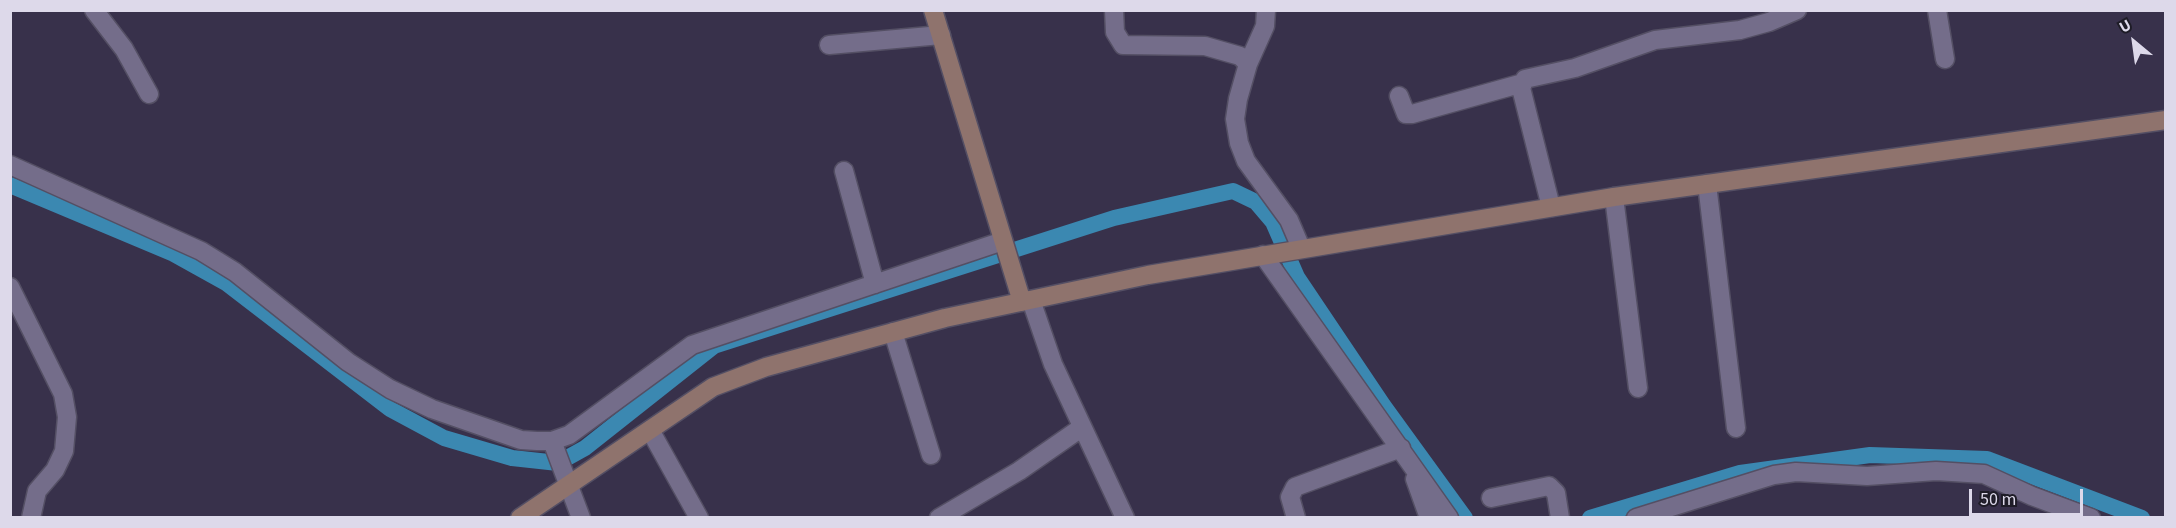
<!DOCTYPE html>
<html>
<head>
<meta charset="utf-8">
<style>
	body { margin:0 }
	#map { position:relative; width:2176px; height:528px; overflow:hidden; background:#38314b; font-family:"Source Sans 3",sans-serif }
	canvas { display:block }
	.frame { position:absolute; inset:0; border:12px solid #ddd9ea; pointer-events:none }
	.north { position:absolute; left:2104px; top:12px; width:60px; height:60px; -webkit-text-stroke:4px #1e1c27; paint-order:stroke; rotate:331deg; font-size:16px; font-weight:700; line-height:24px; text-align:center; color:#ddd9ea }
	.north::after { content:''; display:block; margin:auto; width:21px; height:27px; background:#ddd9ea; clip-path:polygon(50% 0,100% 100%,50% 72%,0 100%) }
	.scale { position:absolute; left:1969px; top:489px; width:114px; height:27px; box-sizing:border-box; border:3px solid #ddd9ea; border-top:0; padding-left:8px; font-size:18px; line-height:21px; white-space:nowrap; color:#ddd9ea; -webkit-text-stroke:4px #1e1c27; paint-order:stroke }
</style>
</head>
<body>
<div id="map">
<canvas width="2176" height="528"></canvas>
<div class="frame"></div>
<div class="north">U</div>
<div class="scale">50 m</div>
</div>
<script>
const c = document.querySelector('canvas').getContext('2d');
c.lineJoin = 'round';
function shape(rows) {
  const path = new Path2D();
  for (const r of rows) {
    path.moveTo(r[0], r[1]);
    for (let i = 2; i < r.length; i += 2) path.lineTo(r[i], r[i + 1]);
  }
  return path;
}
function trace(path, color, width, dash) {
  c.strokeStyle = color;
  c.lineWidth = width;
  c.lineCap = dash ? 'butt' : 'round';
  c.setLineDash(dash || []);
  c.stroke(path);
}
trace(shape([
	[10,185,172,253,226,283,390,409,444,438,512,458,558,463,585,448,714,346,1114,218,1233,191,1256,202,1273,222,1297,277,1383,405,1465,518],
	[1590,518,1740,473,1870,455,1987,459,2142,518]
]), '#3b88b1', 16);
const street = shape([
	[94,10,124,49,149,94],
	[1114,10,1115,32,1123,45,1205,46,1240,56,1248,64],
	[1266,10,1265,26,1248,64,1238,99,1235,119,1239,143,1246,161,1289,220,1301,248],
	[1937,10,1945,59],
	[829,45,941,35],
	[1399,96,1406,114,1412,114,1523,83],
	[10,165,201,251,235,272,348,362,390,389,432,409,521,440,537,441,552,441,569,435,692,345,1003,241],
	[844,171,875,284],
	[1707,184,1736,428],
	[1614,197,1638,388],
	[1551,207,1521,88,1525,79,1575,68,1655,40,1740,30,1769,22,1797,10],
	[1263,255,1449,518],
	[10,287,63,394,67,417,64,451,55,470,37,491,31,518],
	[1031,300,1053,364,1125,518],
	[893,332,931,455],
	[650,430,699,518],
	[552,441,581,518],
	[1415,479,1429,518],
	[1491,498,1549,486,1556,493,1560,518],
	[939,518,1019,471,1081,428],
	[1296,518,1290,497,1295,487,1401,448],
	[1636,518,1774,475,1796,472,1867,476,1936,471,1984,474,2032,496,2091,518]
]);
const secondary = shape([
	[933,10,1022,302],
	[520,518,713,387,766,367,945,318,1148,275,1614,197,2166,120]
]);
trace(street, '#544f64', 21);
trace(secondary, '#544f64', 21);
trace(street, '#746d8a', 18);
trace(secondary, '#8f736d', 18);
</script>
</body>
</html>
